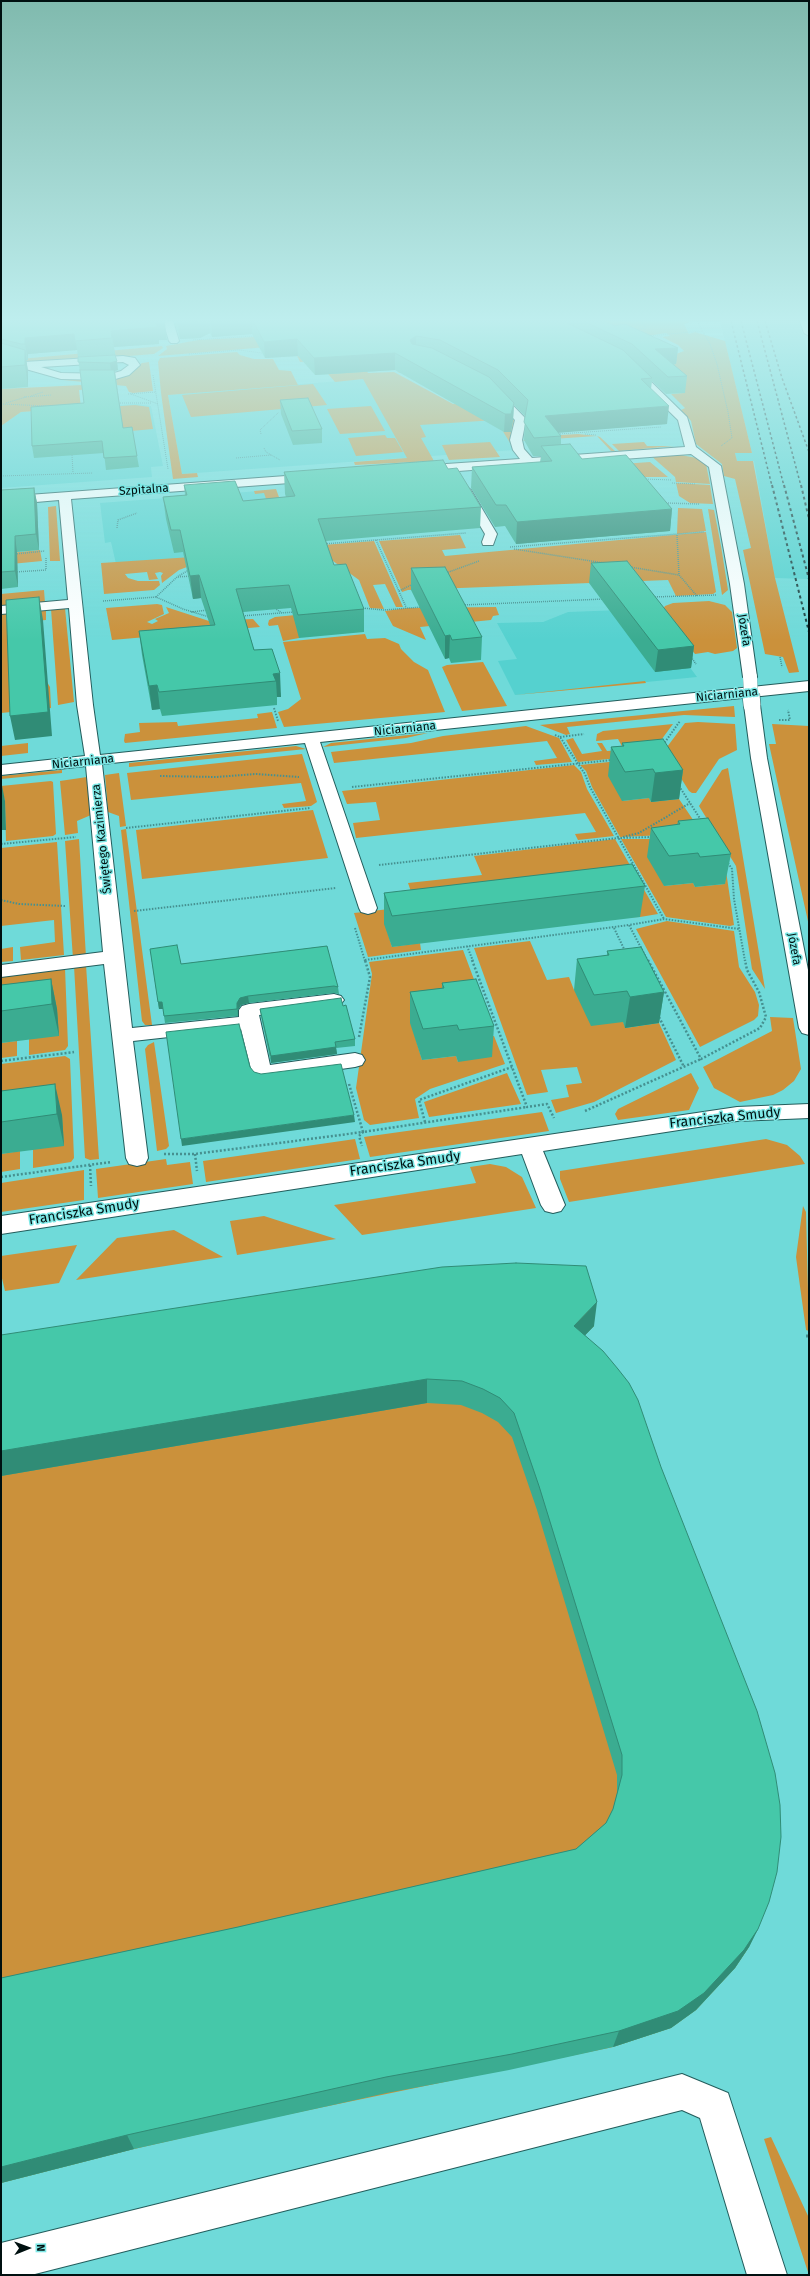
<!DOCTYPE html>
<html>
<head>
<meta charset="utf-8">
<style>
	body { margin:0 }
	#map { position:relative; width:810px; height:2276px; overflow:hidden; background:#6fdad9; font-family:"Fira Sans",sans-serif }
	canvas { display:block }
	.frame { position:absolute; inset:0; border:2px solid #001010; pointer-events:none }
	.north { position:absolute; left:8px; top:2228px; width:40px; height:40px; -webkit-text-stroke:3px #7de8e6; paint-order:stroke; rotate:89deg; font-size:11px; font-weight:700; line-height:16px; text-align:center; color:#001010 }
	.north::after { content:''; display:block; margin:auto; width:14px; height:18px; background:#001010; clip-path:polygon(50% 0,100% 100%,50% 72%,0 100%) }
</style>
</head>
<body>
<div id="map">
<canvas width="810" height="2276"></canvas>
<div class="frame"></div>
<div class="north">N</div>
</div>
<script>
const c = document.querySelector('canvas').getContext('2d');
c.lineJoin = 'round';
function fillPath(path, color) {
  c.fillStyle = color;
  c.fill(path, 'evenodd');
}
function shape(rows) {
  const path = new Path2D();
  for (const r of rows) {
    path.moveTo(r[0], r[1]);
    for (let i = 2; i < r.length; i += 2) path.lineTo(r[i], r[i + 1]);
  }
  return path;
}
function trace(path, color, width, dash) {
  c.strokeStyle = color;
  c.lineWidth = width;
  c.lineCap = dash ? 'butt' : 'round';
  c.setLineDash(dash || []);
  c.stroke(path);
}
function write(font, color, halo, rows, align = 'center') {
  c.font = font + ' "Fira Sans",sans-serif';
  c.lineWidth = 3;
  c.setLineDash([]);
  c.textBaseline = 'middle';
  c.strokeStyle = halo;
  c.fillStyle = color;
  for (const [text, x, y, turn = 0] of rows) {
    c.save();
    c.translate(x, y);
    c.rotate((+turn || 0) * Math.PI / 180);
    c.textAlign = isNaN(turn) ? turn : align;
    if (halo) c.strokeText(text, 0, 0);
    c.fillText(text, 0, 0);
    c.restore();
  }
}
fillPath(shape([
	[720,321,799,321,809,355,809,579,775,578,754,461,737,461,735,453,752,453],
	[363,379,507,422,515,450,182,474,168,395],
	[136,404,151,406,163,466,151,467,152,477,1,488,1,426,21,412],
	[272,490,293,550,116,564,111,542,105,543,100,503],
	[647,609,697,677,515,695,498,661,517,659,497,623,543,622,568,612]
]), '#55d1cf');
fillPath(shape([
	[566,321,689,321,690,322,684,324,689,334,695,332,725,341,752,453,735,453,737,461,753,461,775,578,799,672,789,673,783,657,765,654,743,550,751,548,735,479,724,476,722,464,696,444,691,421,681,410,685,408,671,394,684,393,655,366,676,354,684,351,678,345,662,337,670,336,666,333,612,342],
	[344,332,368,373,394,372,453,404,477,399,422,368,399,373,393,366,435,363,489,393,504,410,492,413,506,420,515,420,513,441,517,449,515,451,496,420,420,425,426,437,421,438,434,461,355,465,354,462,407,458,363,379,335,382,317,361,300,362,292,345,158,356,167,349,166,346,198,340],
	[162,346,163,348,154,354,28,364,20,359],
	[237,352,240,355,254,359,273,359,279,370,291,371,298,385,168,395,182,474,197,473,198,477,173,479,161,393,158,362,160,358],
	[149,362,153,391,133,393,129,392,126,386,63,380,64,378,126,375,142,363],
	[313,384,327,405,191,417,182,395],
	[82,385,110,388,79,390,81,408,21,412,1,426,1,389],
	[135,405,149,407,153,429,98,434,94,408],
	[371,406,385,431,340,434,327,409],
	[578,434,597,436,600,437,615,451,611,451,597,436,523,441,526,439,546,436],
	[385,435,387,438,395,438,403,452,356,456,348,438],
	[490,442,500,457,449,460,442,445],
	[644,442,647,446,674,446,619,451,612,444],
	[675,454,697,458,706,464,710,484,676,482,675,477,650,455],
	[650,462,668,477,639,477,622,464],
	[676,483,710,485,713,504,690,503,679,496],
	[276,489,286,516,271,513,264,493,255,494,254,491],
	[56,506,60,561,50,561,48,507],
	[678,508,702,509,706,531,677,534],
	[708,509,714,510,721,546,728,590,722,595],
	[706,532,716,592,713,594,676,596,668,580,408,590,402,592,379,541,460,535,466,548,442,550,445,556],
	[374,541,403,607,396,607,385,584,373,585,384,609,370,608,359,580,333,561,187,567,179,570,162,583,161,576,163,573,160,572,155,573,158,579,149,580,147,572,125,574,128,578,138,581,159,581,160,585,154,590,104,594,101,563,298,550,297,547],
	[40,550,42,561,1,565,1,554],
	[44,590,45,603,1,607,1,594],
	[709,601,725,605,732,612,737,648,733,651,715,654,708,652,695,654,662,611,665,606,673,603],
	[157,604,162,605,164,614,147,622,152,624,158,621,155,619,169,613,166,607,209,621,253,619,260,627,112,640,106,608],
	[496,607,499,615,493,616,491,620,420,627,426,640,393,626,385,611,407,608],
	[65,608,74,702,58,705,51,609],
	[46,609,46,620,11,623,50,687,51,708,1,713,1,613],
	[306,614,299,638,283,641,278,625,269,626,268,624,269,620,275,617],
	[365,634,367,639,385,638,399,644,401,649,414,662,428,670,445,712,284,727,278,712,288,709,301,699,283,642],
	[483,662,507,706,462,711,442,667,447,665],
	[645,681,646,683,515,695],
	[734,706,735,717,684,715,567,727,570,734,566,735,540,725],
	[272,712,277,728,125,743,124,741,125,734,140,732,139,723,177,722,178,726,258,718,257,714],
	[698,722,735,724,737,750,719,759,696,793,692,793,689,791,664,751,685,723],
	[673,724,650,755,578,762,566,740,573,738,582,754,602,751,597,743,602,743,607,751,624,750,618,739,596,741,597,734,603,731],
	[772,724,809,726,809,926,769,744,776,744],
	[526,726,559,738,572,762,536,765,534,761,557,758,547,741,334,763,331,752,411,743,443,736],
	[428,733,406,738,323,747,331,743],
	[28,743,28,753,1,756,1,746],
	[296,746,306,749,129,767,129,763],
	[302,754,317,802,311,806,284,808,282,804,306,801,301,783,131,800,127,773],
	[648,758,622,801,649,798,651,802,679,799,706,839,665,835,620,837,592,787,586,771,580,765],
	[574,765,581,772,587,789,614,836,578,840,575,834,596,832,585,813,356,838,353,823,380,820,376,802,347,804,342,791],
	[728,768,765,989,752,969,736,866,699,806,722,770],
	[62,770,62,773,1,779,1,776],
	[119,773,126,826,120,827,119,816,108,812,105,775],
	[87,777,91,815,77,821,78,833,65,835,60,781],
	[51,781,53,782,56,834,53,836,6,841,5,801,1,786],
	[313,810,328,858,142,879,136,830],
	[126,829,152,1025,145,1025,142,1021,121,830],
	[79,839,86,957,73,959,65,841],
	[615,839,658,914,640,917,385,924,392,947,420,943,421,950,368,957,354,913,416,906,408,883,482,875,474,856],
	[621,839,657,839,664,886,693,883,695,887,725,884,726,871,734,925,730,926,666,917],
	[57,842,64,955,21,960,20,947,55,942,54,920,1,926,1,848],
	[667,921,734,931,739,967,755,992,759,1005,758,1016,754,1020,700,1047,636,929],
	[530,941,547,980,569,977,574,990,623,1022,626,1028,659,1023,676,1060,594,1102,556,1113,551,1100,569,1097,566,1085,582,1083,577,1067,541,1070,548,1092,527,1095,474,948],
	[13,947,13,961,1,962,1,949],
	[463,950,485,1009,411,1023,422,1060,456,1056,458,1062,485,1037,494,1036,505,1064,430,1089,415,1099,419,1118,370,1125,364,1120,356,1088,372,974,369,962],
	[86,965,99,1159,90,1160,85,1158,74,966],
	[65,968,68,1046,65,1050,29,1055,29,1039,59,1035,1,1016,1,976],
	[770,1017,793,1018,801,1069,794,1081,783,1090,773,1095,740,1102,714,1088,703,1067,772,1031],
	[17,1041,17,1056,1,1058,1,1043],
	[154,1042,169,1146,166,1149,157,1151,145,1049,148,1045],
	[65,1056,70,1059,74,1158,71,1162,33,1168,33,1150,1,1123,1,1064],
	[507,1073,521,1104,429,1117,424,1102],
	[691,1073,699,1088,689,1110,618,1120,615,1114,618,1109],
	[542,1112,549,1131,370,1157,364,1137],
	[355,1139,360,1159,206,1182,203,1161],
	[766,1139,787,1145,800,1156,805,1164,569,1202,560,1179,560,1171],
	[20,1151,20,1169,1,1172,1,1154],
	[166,1159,167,1165,190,1162,193,1184,98,1198,96,1169],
	[490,1164,506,1167,522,1177,536,1208,362,1235,334,1205,476,1183,470,1167],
	[84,1170,84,1200,1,1212,1,1183],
	[803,1206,806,1212,809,1331,806,1330,796,1257],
	[264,1216,336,1239,237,1255,230,1221],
	[174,1230,223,1257,76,1280,117,1238],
	[77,1245,59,1283,5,1291,1,1274,1,1256],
	[583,1290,594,1326,583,1337,760,1921,749,1947,735,1968,696,2010,671,2028,613,2047,261,2120,134,2149,1,2183,1,1360],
	[771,2137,809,2218,809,2275,764,2139]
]), '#cb913b');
const minor = shape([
	[163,321,173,321,179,341,177,343,171,343,169,341,163,321],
	[800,321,809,321,809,336,804,333,800,321],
	[1,356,24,362,123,356,135,358,140,365,129,375,112,380,61,379,1,362,1,356],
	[123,362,129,365,121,371,111,374,61,373,41,367,123,362],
	[630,364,634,365,687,417,696,447,721,466,744,584,757,677,755,680,750,681,743,677,730,584,709,467,691,454,417,474,411,470,417,466,520,459,513,450,510,440,515,420,488,392,487,390,492,387,496,388,526,419,522,440,524,449,532,458,685,447,678,420,626,369,626,365,630,364],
	[313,474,319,478,317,481,71,499,93,705,100,755,809,681,809,691,320,742,377,908,375,912,368,914,361,912,359,908,305,743,102,764,132,1028,239,1017,239,1010,242,1006,249,1004,334,994,341,996,344,1000,341,1004,259,1015,270,1065,355,1053,362,1055,365,1060,362,1065,355,1067,262,1080,255,1078,252,1073,241,1029,133,1041,148,1158,145,1164,137,1166,129,1164,126,1158,104,964,1,977,1,965,103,952,86,766,1,775,1,765,85,756,77,705,69,608,1,614,1,606,68,600,59,500,1,505,1,497,313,474],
	[465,486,471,490,497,534,493,545,483,545,482,542,485,534,459,490,465,486],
	[752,700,757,702,760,705,767,758,809,975,809,1035,802,1033,799,1028,751,758,744,705,747,702,752,700],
	[809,1104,809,1118,737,1121,543,1151,565,1205,561,1211,553,1213,545,1211,541,1205,522,1154,1,1234,1,1216,737,1107,809,1104],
	[682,2074,728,2093,787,2275,747,2275,700,2118,682,2110,31,2275,1,2275,1,2243,682,2074]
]);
trace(minor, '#235d5c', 2);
trace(shape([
	[697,321,710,344,717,364,728,412,732,438,721,446],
	[633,330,646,328,641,321],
	[647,336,702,331],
	[193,340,256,336],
	[189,354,239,350,262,353],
	[153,375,168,469],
	[128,394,156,392],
	[131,394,158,404],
	[31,396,43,392],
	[24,397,52,395],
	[6,403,26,397],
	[116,403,152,403],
	[1,404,47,406],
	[261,434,260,430,279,412],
	[558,434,661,427],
	[585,434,596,435],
	[264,448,266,452,280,460],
	[72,455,73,473],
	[236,458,271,455],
	[1,476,93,473],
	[644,479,672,480],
	[672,483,695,484]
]), '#469090', 1, [1, 1]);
trace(shape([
	[666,503,699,504],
	[117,528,118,520,137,513],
	[677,535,679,575],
	[376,540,406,607],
	[323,544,466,533],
	[510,547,704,532],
	[514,549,604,563],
	[15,554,45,551],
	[630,567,679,575,697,596],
	[15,572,46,570,46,557],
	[446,573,479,561],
	[178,577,191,576],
	[399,591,413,584],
	[156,597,177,577,189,570],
	[653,597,716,595],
	[103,601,156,597,183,609,209,617],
	[463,605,604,599],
	[273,607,282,613],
	[361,608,384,610,422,607],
	[191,612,208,610],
	[241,616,294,612],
	[691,657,696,664],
	[780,657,782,667]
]), '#469090', 1.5, [1, 1]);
trace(shape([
	[274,708,278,721],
	[779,720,790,720,788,710],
	[555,735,560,737,585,774,590,787,664,919],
	[560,737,584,734],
	[663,745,680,721],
	[160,776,216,777,256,774,299,777],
	[679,786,701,820],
	[352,787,612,760],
	[126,828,310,808],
	[623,837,639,833,690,803],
	[1,844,76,837],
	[728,863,732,869,734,899,745,961],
	[379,865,618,838,652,837],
	[1,900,19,904,65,906],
	[134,911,336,888],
	[355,928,365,961],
	[614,928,625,951],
	[467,946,473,961],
	[365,960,629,925],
	[648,961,629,925,664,919,739,929]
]), '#469090', 2, [1.5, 1.5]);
trace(shape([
	[472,960,527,1107,547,1104,554,1118],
	[648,960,701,1059,760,1028,766,1017,759,992,747,970,745,960],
	[659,1017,684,1067],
	[359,1037,370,977,365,960],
	[1,1061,74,1052],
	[349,1084,363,1132,527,1107],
	[585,1111,701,1059],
	[425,1122,419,1100,512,1067],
	[164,1154,195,1154,363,1132,359,1136,362,1146],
	[195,1154,197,1171],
	[90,1165,91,1186],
	[1,1177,111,1162]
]), '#469090', 2.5, [2, 2]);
trace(shape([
	[806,1336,809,1336]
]), '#469090', 3, [2.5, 2.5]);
fillPath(minor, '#fff');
trace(shape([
	[731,321,772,486],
	[741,321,784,486],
	[757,321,801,486],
	[765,321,782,378,809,452]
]), '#193d3d', 1.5, [2.5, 2.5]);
trace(shape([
	[772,485,809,632],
	[784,485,809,579],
	[801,485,809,519]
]), '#193d3d', 2, [3, 3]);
const minorBridgeFar1 = shape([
	[750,677,751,695]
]);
const minorBridge = shape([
	[751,694,752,705]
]);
trace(minorBridgeFar1, '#235d5c', 14, []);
trace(minorBridge, '#235d5c', 18, []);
trace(minorBridgeFar1, '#fff', 14);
trace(minorBridge, '#fff', 17);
fillPath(shape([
	[1,321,167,340,159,340,159,344,114,347,118,370,115,371,123,428,137,456,139,467,106,470,104,453,34,458,32,446,84,403,77,350,28,354,28,360,26,360,28,371,28,387,1,389],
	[174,321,603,321,615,326,678,348,676,364,673,365,687,376,685,393,666,394,652,381,651,389,667,424,558,432,561,436,561,445,582,459,672,509,670,531,516,544,505,526,495,527,471,488,472,467,540,462,541,456,533,456,524,440,525,416,514,405,513,420,511,432,504,432,395,370,315,375,298,356,265,358,252,334,212,337,210,333,200,338,180,339],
	[280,400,322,429,322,443,293,445,281,414],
	[448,469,481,507,480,528,326,541,334,565,364,609,364,632,299,638,291,608,243,612,254,650,272,649,281,697,277,697,277,705,162,716,160,709,152,710,142,655,139,631,210,625,201,598,193,599,183,552,174,553,166,519,163,497,185,495,184,485,243,501,286,497,285,494,284,472],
	[34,488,37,503,39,550,17,552,18,587,1,589,1,490],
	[591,563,694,646,691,668,655,672,589,583],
	[411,568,482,637,481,660,451,663,449,658,445,659,411,590],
	[622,743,683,770,679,799,651,802,649,798,622,801,608,776,611,747,622,746],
	[678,821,731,854,725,884,695,887,693,883,664,886,647,857,651,828,677,825],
	[645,886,640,917,392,947,384,924,384,893],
	[327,946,338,987,339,994,334,993,249,1003,241,1005,238,1010,238,1016,165,1023,163,1009,159,1009,150,949,181,964],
	[607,951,664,992,659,1023,625,1028,623,1022,591,1026,574,990,577,959,607,956],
	[51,979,57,1009,59,1036,1,1043,1,985],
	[442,983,494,1026,492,1057,458,1062,456,1056,422,1060,410,1023,410,992,442,988],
	[343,1006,355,1039,355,1046,336,1048,337,1054,271,1063,261,1016,260,1009],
	[1,1091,62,1115,64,1146,1,1154],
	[594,1326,585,1335,758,1929,749,1947,735,1968,696,2010,671,2028,613,2047,509,2070,387,2093,134,2149,1,2183,1,1978,238,1927,576,1849,606,1823,613,1809,617,1794,617,1775,537,1510,512,1437,498,1422,482,1413,461,1405,427,1403,1,1476,1,1335]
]), '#3bac91');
fillPath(shape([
	[200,321,209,321,210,333,200,338,180,339,178,323],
	[211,321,252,321,252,334,212,337],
	[165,323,167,340,159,340,159,344,114,347,111,331,156,324],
	[74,334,77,350,28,354,28,360,25,344,25,338],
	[416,336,416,353,410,340],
	[297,339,298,356,265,358,264,342],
	[678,348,676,364,656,366,655,349],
	[25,350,28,371,28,387,25,365],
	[395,353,395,370,315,375,314,358],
	[117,361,118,370,111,372,110,363],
	[514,403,513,420,511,432,504,432,505,414],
	[669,406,667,424,544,434,545,416],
	[34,488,37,503,39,550,36,534],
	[672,509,670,531,516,544,517,522],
	[15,536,17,552,18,587,15,571],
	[199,575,201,598,193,599,190,576],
	[39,597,43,620,52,736,15,740,10,716],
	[450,635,449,658,445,659,445,636],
	[694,646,691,668,655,672,658,650],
	[280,673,281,697,277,697,276,681,273,674],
	[157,685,160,709,152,710,149,686],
	[683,770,679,799,651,802,655,773],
	[1,780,5,801,6,830,1,830],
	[51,979,57,1009,59,1036,52,1004],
	[664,992,659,1023,625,1028,630,997],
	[248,996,249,1003,241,1005,238,1010,238,1016,237,1003,240,998],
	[158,1002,162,1002,163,1009,159,1009],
	[336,1047,337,1054,271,1063,271,1056],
	[55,1084,62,1115,64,1146,57,1114],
	[354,1115,355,1122,182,1146,181,1139],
	[597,1302,594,1326,571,1350,574,1326],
	[427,1379,427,1403,1,1476,1,1451],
	[758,1929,749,1947,735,1968,696,2010,671,2028,613,2047,619,2031],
	[127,2135,134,2149,1,2183,1,2167]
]), '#308c76');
const building = shape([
	[1,321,165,321,165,323,156,324,158,327,111,331,112,338,75,341,74,334,25,338,25,344,21,344,1,339,1,321],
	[178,321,200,321,178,323,178,321],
	[253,321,563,321,623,350,652,378,641,379,669,406,545,416,561,436,534,438,524,422,528,400,498,370,440,340,416,336,410,340,412,344,432,348,489,377,514,403,511,414,505,414,395,353,314,358,297,339,264,342,253,321],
	[583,321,603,321,615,326,625,324,678,348,655,349,687,376,668,377,632,344,583,321],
	[1,343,25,350,25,365,1,367,1,343],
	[115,355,117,361,110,363,78,362,78,357,115,355],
	[80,370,114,370,123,428,132,427,137,456,104,458,102,441,32,446,31,407,84,403,80,370],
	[308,398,322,429,292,431,280,400,308,398],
	[570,444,582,459,626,455,672,509,517,522,506,505,496,505,472,467,552,461,541,446,570,444],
	[443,460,448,469,457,468,481,507,318,519,334,565,346,564,364,609,298,615,289,585,236,589,254,650,272,649,280,673,273,674,276,681,159,692,157,685,149,686,139,631,215,625,199,575,190,576,180,530,171,530,163,497,187,495,184,485,235,481,243,501,295,496,284,472,443,460],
	[34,488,36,534,15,536,15,571,1,572,1,490,34,488],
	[627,561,694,646,658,650,591,563,627,561],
	[445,567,482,637,452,640,450,635,445,636,411,568,445,567],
	[39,597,48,712,10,716,6,600,39,597],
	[663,739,683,770,655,773,653,769,625,772,611,747,624,746,622,743,663,739],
	[708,818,731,854,700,857,698,853,669,856,651,828,680,824,678,821,708,818],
	[632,864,645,886,392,916,384,893,632,864],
	[177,945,181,964,327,946,338,987,334,986,248,996,240,998,237,1003,237,1009,164,1016,162,1002,158,1002,150,949,177,945],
	[641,947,664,992,630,997,627,991,594,995,577,959,609,955,607,951,641,947],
	[51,979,52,1004,1,1011,1,985,51,979],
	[476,979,494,1026,459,1030,457,1025,423,1029,410,992,444,988,442,983,476,979],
	[341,998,343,1006,346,1005,355,1039,335,1042,336,1047,271,1056,260,1009,341,998],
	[239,1024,250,1067,254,1072,261,1074,341,1064,354,1115,181,1139,166,1032,239,1024],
	[55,1084,57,1114,1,1122,1,1091,55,1084],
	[516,1263,586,1266,597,1302,574,1326,603,1351,618,1369,629,1383,638,1400,661,1467,757,1711,775,1773,780,1805,781,1837,777,1872,769,1902,758,1929,744,1950,704,1993,678,2011,619,2031,512,2054,386,2077,127,2135,1,2167,1,1978,238,1927,576,1849,606,1823,613,1809,622,1775,622,1755,539,1486,514,1413,500,1398,483,1389,462,1381,427,1379,1,1451,1,1335,442,1267,516,1263]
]);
fillPath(building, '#45c8a9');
trace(building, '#308c76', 1);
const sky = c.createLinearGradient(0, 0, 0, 640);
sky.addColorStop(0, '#80baae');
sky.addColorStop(0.5, '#beeeee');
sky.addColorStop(1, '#beeeee00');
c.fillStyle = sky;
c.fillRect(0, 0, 810, 640);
write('12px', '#001010', '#7de8e6', [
	["Szpitalna",144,490,-4],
	["Józefa",744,630,81],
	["Niciarniana",727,695,-6],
	["Niciarniana",405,729,-6],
	["Niciarniana",83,762,-6],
	["Świętego Kazimierza",102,839,-96],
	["Józefa",794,949,80]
]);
write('14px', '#001010', '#7de8e6', [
	["Franciszka Smudy",725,1118,-6],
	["Franciszka Smudy",405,1164,-8],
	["Franciszka Smudy",84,1212,-9]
]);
</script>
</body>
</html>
